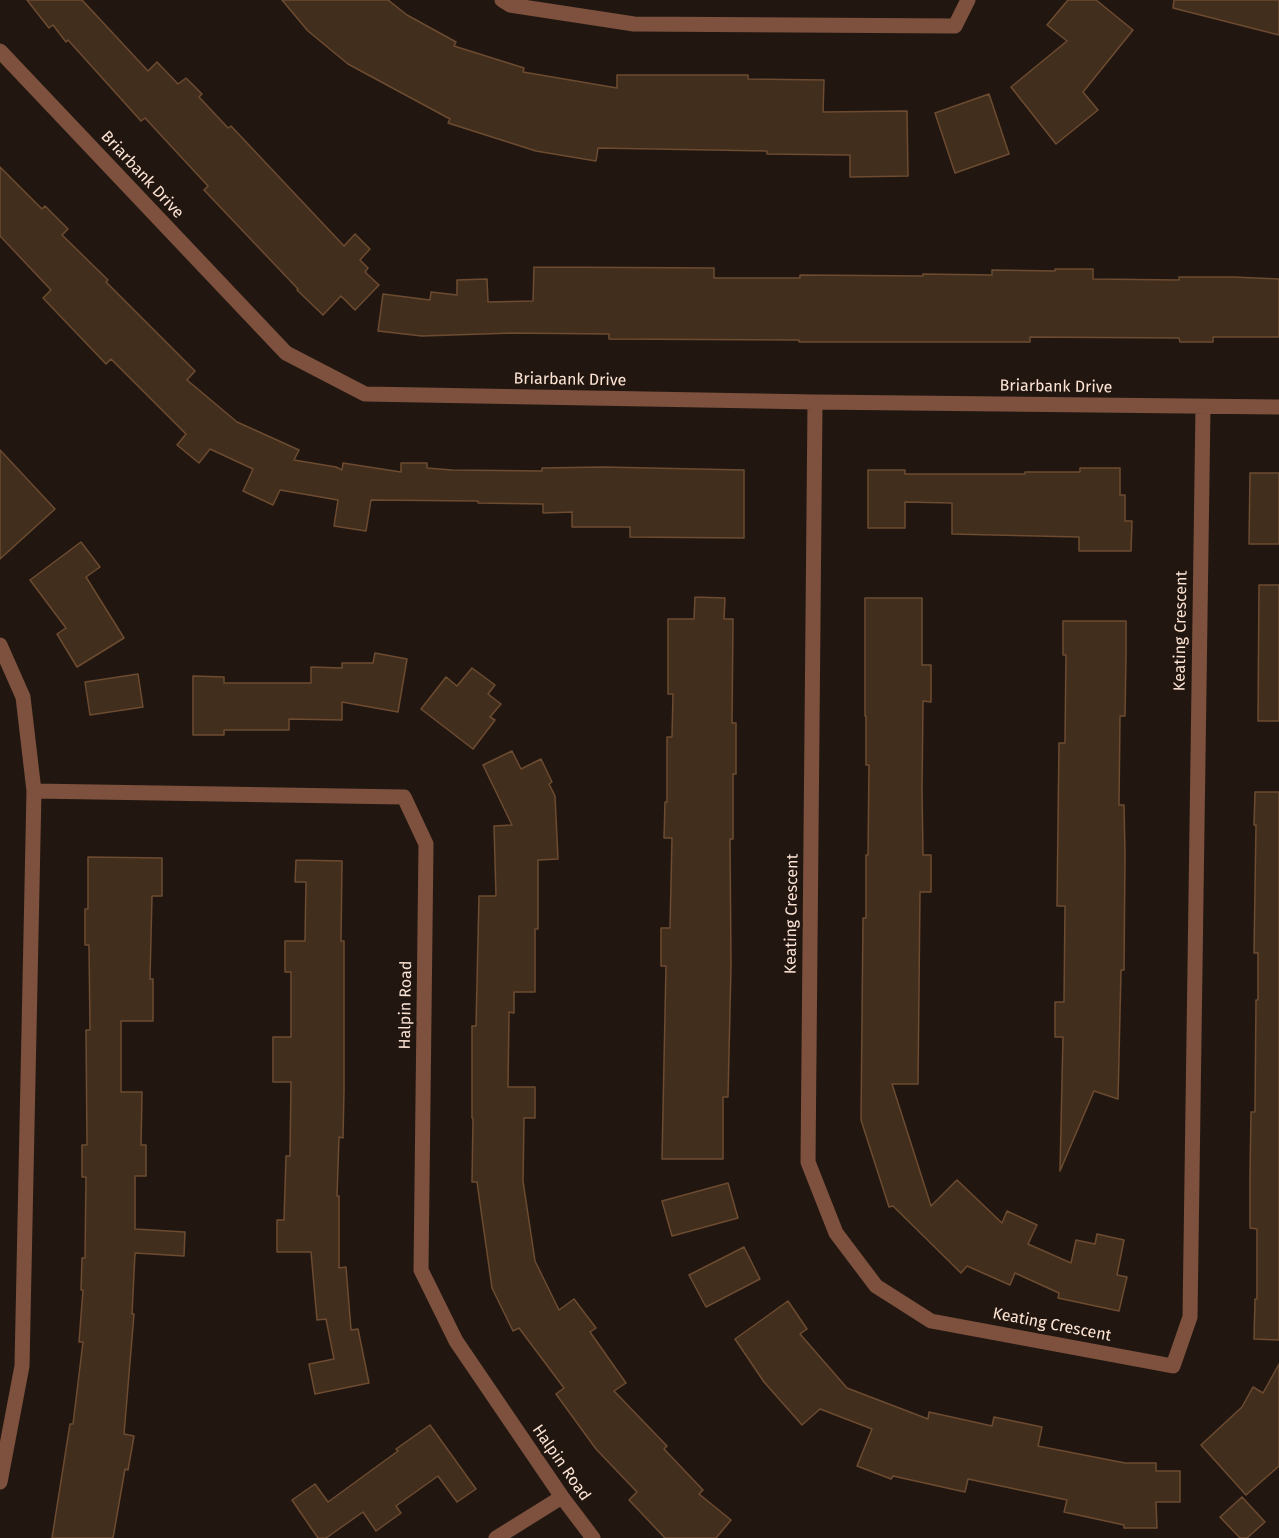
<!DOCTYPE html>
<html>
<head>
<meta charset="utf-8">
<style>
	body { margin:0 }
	canvas { display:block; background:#221710 }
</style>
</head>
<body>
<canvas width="1279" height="1538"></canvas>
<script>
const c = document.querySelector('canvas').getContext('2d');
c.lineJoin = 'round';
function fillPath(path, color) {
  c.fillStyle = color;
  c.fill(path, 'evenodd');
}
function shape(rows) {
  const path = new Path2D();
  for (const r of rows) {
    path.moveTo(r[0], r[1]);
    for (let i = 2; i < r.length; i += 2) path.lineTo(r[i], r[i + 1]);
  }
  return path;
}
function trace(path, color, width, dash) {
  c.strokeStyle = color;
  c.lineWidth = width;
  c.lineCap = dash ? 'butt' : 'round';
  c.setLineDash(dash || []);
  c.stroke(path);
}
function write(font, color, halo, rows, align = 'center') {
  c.font = font + ' "Fira Sans",sans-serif';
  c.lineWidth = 6;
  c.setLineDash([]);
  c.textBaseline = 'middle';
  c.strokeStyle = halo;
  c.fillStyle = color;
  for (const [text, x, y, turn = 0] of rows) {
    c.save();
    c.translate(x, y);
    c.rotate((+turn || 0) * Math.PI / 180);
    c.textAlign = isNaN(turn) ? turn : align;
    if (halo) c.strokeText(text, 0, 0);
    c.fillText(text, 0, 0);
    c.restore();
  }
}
const building = shape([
	[27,0,82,0,148,71,157,62,178,84,186,78,202,94,199,97,228,128,231,126,344,246,355,234,370,249,360,260,368,268,365,272,379,285,355,310,341,296,323,315,297,290,298,289,204,190,208,186,145,118,141,121,68,40,66,42,53,25,49,28,27,0],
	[282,0,388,0,407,15,456,42,454,46,524,68,523,72,617,88,617,75,748,75,748,79,824,80,823,112,907,111,908,176,850,177,850,155,767,154,767,151,598,148,596,161,536,151,448,123,450,119,348,64,308,31,282,0],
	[1068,0,1096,0,1133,30,1083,92,1098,110,1056,144,1011,87,1067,41,1047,25,1068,0],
	[1174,0,1279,0,1279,35,1173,8,1174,0],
	[989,94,1009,154,955,173,935,113,989,94],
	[0,167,42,209,45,206,68,229,62,235,108,280,106,282,195,371,187,380,237,422,299,450,294,460,336,467,342,470,343,463,401,472,401,463,427,463,427,468,452,470,542,471,542,468,603,467,744,470,744,538,630,537,630,527,572,527,572,512,543,513,543,504,478,503,478,501,371,500,366,531,334,526,338,500,280,490,273,505,243,491,253,469,210,449,199,463,177,445,186,434,111,359,106,364,43,298,51,290,0,236,0,167],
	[534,267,714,268,714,278,800,278,800,275,923,276,923,274,992,275,992,270,1055,271,1055,269,1093,269,1093,279,1179,280,1179,277,1233,277,1279,279,1279,337,1213,337,1213,342,1180,342,1179,338,1030,337,1030,342,799,342,799,340,609,339,609,334,512,333,422,336,378,331,383,294,430,300,431,292,457,295,457,280,487,279,488,302,533,301,534,267],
	[0,450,55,509,0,559,0,450],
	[1080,468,1120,468,1120,495,1125,495,1125,521,1132,521,1131,551,1079,551,1079,537,952,534,952,503,905,502,905,528,868,528,868,470,905,470,905,474,1025,474,1025,472,1080,472,1080,468],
	[1250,473,1279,473,1279,544,1249,544,1250,473],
	[81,542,100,567,86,577,124,638,77,667,57,634,66,628,30,580,81,542],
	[1259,585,1279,585,1279,721,1258,721,1259,585],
	[695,597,725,598,724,619,733,619,732,723,736,723,736,774,733,774,733,839,730,839,731,966,728,1097,723,1097,723,1159,662,1159,666,966,661,966,661,928,670,928,672,838,664,838,665,802,667,802,667,737,672,737,673,694,668,694,668,619,694,619,695,597],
	[865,598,922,598,922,665,931,665,931,702,923,701,922,791,923,855,931,855,931,892,920,892,918,1084,892,1084,931,1206,957,1180,1002,1223,1007,1211,1037,1225,1028,1244,1071,1263,1076,1240,1095,1244,1097,1234,1124,1240,1117,1275,1127,1277,1119,1311,1058,1298,1059,1293,1015,1273,1010,1285,967,1266,961,1273,893,1206,889,1207,861,1120,863,918,866,918,866,855,868,855,869,765,866,765,866,716,865,716,865,598],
	[1063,621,1126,621,1126,656,1125,716,1120,716,1119,805,1124,805,1125,855,1124,970,1121,970,1118,1099,1094,1091,1060,1171,1063,1037,1055,1037,1055,1002,1064,1002,1065,906,1057,906,1059,743,1065,743,1066,655,1063,655,1063,621],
	[375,653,407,659,398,712,342,702,342,720,289,719,289,730,224,730,224,735,193,735,193,676,224,677,224,683,311,683,311,667,342,668,342,663,373,663,375,653],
	[472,668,495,685,488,694,501,704,490,717,495,720,473,749,421,709,446,677,457,686,472,668],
	[138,674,143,707,90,715,85,682,138,674],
	[512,751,521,769,541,759,552,782,549,784,555,796,558,859,538,860,538,929,535,929,535,992,514,992,514,1013,509,1012,508,1087,535,1087,535,1118,524,1118,523,1181,535,1261,559,1310,574,1299,596,1328,590,1332,626,1383,614,1391,667,1446,664,1449,703,1490,699,1494,731,1520,716,1538,665,1538,629,1500,637,1492,596,1449,556,1394,564,1388,519,1328,513,1331,492,1288,477,1182,472,1182,473,1118,472,1118,472,1026,476,1026,479,896,496,896,494,826,512,825,483,765,512,751],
	[1255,792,1279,792,1279,1340,1254,1339,1255,1299,1257,1299,1257,1229,1250,1228,1250,1176,1251,1112,1255,1112,1256,1000,1258,1000,1258,953,1254,953,1256,825,1254,825,1255,792],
	[88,857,162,858,162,896,152,896,150,979,153,979,153,1021,121,1021,121,1092,142,1092,141,1145,146,1145,146,1176,135,1176,135,1229,185,1232,184,1256,135,1253,132,1314,134,1314,124,1434,134,1436,128,1470,125,1469,113,1538,52,1538,70,1424,73,1424,83,1342,79,1342,83,1290,81,1290,82,1258,85,1258,86,1177,82,1177,82,1145,87,1145,86,1030,90,1030,89,945,85,945,85,909,88,909,88,857],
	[296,860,342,861,341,941,344,941,344,1090,343,1138,339,1137,337,1196,339,1196,339,1268,346,1267,351,1330,358,1329,369,1383,315,1394,309,1364,334,1359,326,1319,317,1320,311,1252,277,1252,277,1220,284,1220,286,1156,290,1156,291,1082,273,1082,273,1037,291,1037,291,972,285,972,285,941,305,941,306,882,295,882,296,860],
	[728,1183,738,1218,672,1236,662,1201,728,1183],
	[744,1247,760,1279,706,1307,689,1275,744,1247],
	[788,1301,807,1329,800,1334,847,1388,928,1419,929,1412,992,1426,994,1417,1042,1427,1038,1446,1125,1463,1156,1463,1156,1471,1180,1471,1180,1502,1156,1502,1157,1528,1124,1528,1124,1525,1064,1512,1067,1500,968,1479,965,1492,893,1476,891,1479,857,1466,872,1429,820,1409,802,1425,764,1382,735,1339,788,1301],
	[1279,1364,1279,1466,1246,1495,1201,1445,1242,1407,1253,1387,1263,1393,1279,1364],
	[430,1425,476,1489,457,1502,438,1476,396,1506,401,1513,376,1531,363,1512,326,1538,318,1538,292,1500,315,1484,328,1502,398,1451,396,1449,430,1425],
	[1242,1497,1265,1522,1247,1538,1240,1538,1220,1517,1242,1497]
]);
fillPath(building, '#422e1d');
trace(building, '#6c4b31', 1.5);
trace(shape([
	[502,0,510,5,634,24,955,26,968,0],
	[0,51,286,353,365,394,815,402,1279,407],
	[815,402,808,1162,836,1233,876,1286,931,1321,1173,1366,1190,1317,1203,407],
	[0,645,23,697,34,791,22,1366,0,1482],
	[34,791,404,797,426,844,421,1270,456,1341,562,1497,593,1538],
	[496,1538,562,1497]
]), '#7d513e', 15);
write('16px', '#fce3d4', '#221710', [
	["Briarbank Drive",142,175,47],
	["Briarbank Drive",570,380,1],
	["Briarbank Drive",1056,387,1],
	["Keating Crescent",1181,631,-89],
	["Keating Crescent",792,914,-89],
	["Halpin Road",406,1005,-89],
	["Keating Crescent",1052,1325,11],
	["Halpin Road",561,1463,55]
]);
</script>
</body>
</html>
